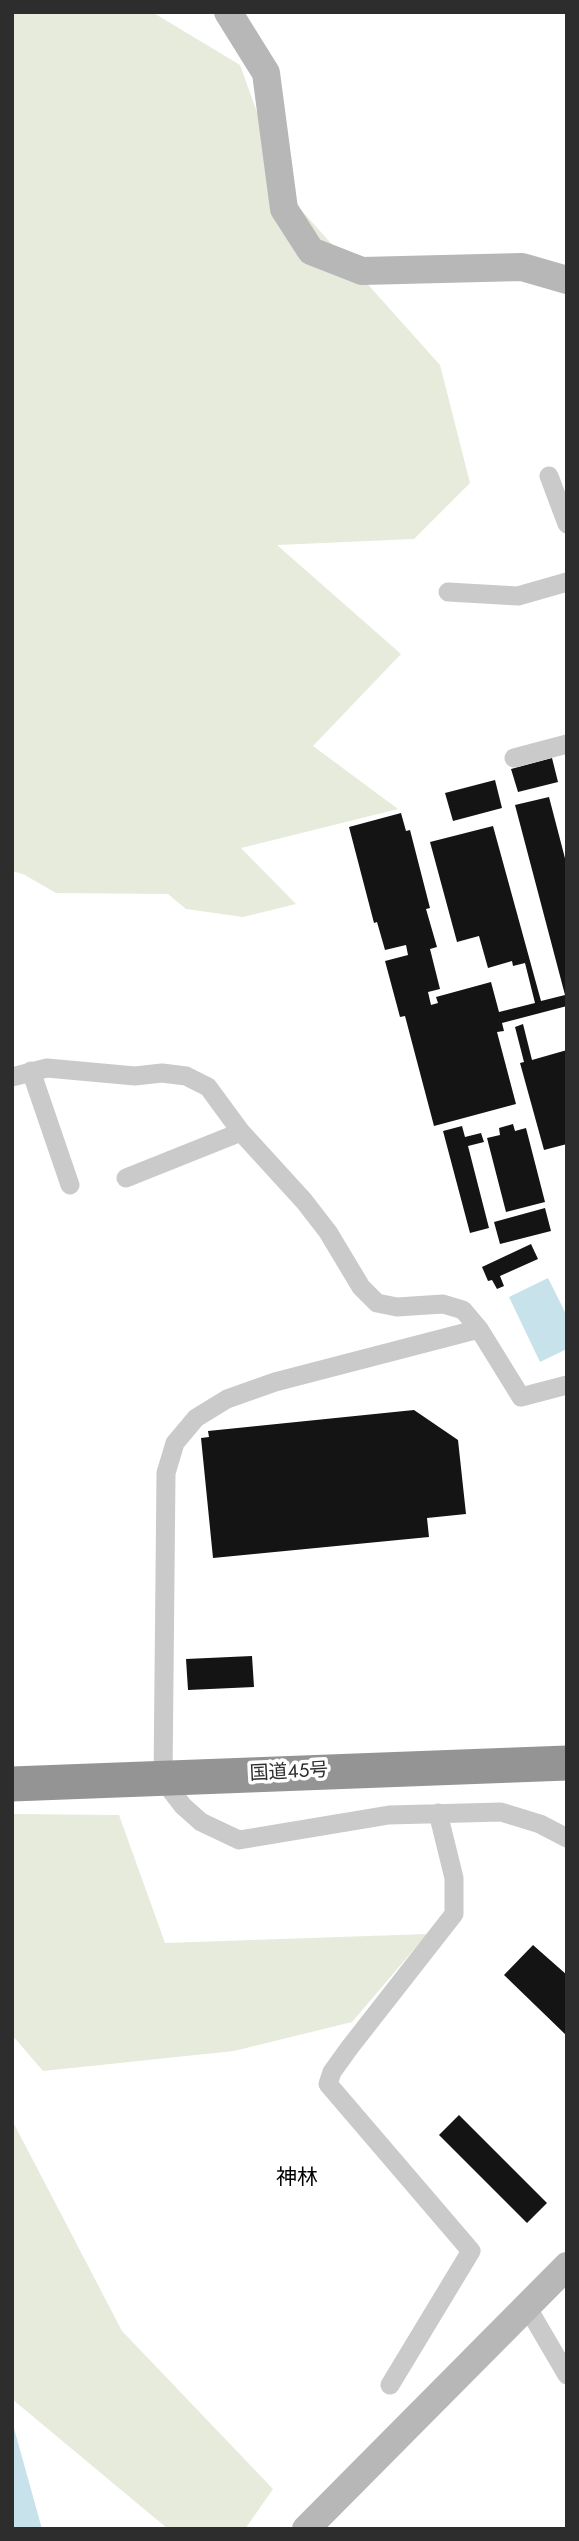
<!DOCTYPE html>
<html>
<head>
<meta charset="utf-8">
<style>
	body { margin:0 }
	#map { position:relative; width:579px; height:2541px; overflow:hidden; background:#fff; font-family:Jost,sans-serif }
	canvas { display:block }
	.frame { position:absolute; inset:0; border:14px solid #2d2d2d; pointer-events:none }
</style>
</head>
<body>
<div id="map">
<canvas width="579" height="2541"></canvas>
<div class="frame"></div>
</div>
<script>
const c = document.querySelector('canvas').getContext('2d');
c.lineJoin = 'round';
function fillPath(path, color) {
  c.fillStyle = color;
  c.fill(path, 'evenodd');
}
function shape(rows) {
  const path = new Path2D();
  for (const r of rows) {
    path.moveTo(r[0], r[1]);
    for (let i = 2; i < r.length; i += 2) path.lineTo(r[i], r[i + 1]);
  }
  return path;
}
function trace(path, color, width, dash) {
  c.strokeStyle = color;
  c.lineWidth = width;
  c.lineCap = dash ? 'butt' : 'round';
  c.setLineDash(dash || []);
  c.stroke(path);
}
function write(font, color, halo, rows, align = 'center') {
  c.font = font + ' Jost,"Noto Sans JP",sans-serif';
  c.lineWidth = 7;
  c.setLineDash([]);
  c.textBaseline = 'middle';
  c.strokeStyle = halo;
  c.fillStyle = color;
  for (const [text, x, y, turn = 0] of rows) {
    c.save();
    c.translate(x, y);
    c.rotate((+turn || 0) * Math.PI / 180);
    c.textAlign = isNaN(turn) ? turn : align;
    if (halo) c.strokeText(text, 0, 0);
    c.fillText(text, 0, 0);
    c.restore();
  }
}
fillPath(shape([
	[12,12,152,12,240,65,286,193,440,365,470,483,414,539,277,545,401,654,313,746,398,809,241,848,296,904,243,917,186,909,168,894,56,893,23,874,12,871],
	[12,1814,119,1815,165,1943,427,1934,352,2022,234,2051,43,2071,12,2035],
	[12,2120,122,2331,273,2489,245,2529,168,2529,12,2399]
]), '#e6ebdb');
fillPath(shape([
	[548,1278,567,1316,567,1349,540,1362,509,1297],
	[12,2421,42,2529,12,2529]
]), '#c7e2eb');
fillPath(shape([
	[552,758,558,782,518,792,511,769],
	[495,780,502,808,453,821,445,793],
	[549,797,567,866,567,1006,502,1023,504,1031,497,1032,516,1104,434,1126,405,1016,400,1017,385,961,408,955,406,945,385,950,377,922,374,923,349,827,401,813,406,831,410,830,430,908,426,909,437,947,430,949,440,989,428,992,431,1005,438,1003,436,997,491,982,499,1012,535,1003,525,963,513,966,512,961,488,968,479,936,457,942,430,842,493,826,541,1001,565,995,515,805],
	[523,1024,532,1060,567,1050,567,1144,544,1150,520,1063,524,1062,515,1027],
	[513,1124,515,1131,526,1128,545,1202,506,1212,487,1138,500,1135,499,1128],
	[462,1126,465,1137,481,1133,484,1142,468,1146,489,1228,470,1233,443,1131],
	[545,1208,551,1231,500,1244,494,1222],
	[531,1244,538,1259,500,1276,504,1286,497,1289,492,1280,488,1281,482,1267],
	[414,1410,458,1440,466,1514,427,1518,429,1537,213,1558,201,1438,209,1437,208,1431],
	[252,1656,254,1687,188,1690,186,1659],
	[533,1945,567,1975,567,2036,504,1975],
	[459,2115,547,2203,527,2223,439,2135]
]), '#141414');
trace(shape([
	[549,476,567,524],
	[448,592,518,596,567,582],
	[514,758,567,744],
	[31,1071,70,1185],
	[12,1077,47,1068,135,1076,162,1073,186,1076,208,1087,241,1132,304,1201,328,1232,361,1287,377,1303,397,1307,443,1304,463,1310,479,1329],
	[126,1178,241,1132],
	[567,1385,521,1397,479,1329,275,1382,227,1399,196,1418,175,1443,166,1473,163,1780,183,1806,201,1822,239,1840,389,1815,501,1812,540,1824,567,1838],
	[526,2305,567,2375],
	[390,2385,471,2251,328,2084,332,2072,350,2047,454,1914,454,1878,438,1813]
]), '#cacaca', 19);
trace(shape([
	[228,12,266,73,284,209,311,251,362,271,522,267,567,280],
	[306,2529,567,2266]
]), '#b7b7b7', 28);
trace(shape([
	[12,1784,567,1763]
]), '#949494', 35);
write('19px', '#2d2d2d', '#fff', [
	["国道45号",289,1773,-3]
]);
write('21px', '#000', '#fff', [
	["神林",297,2179]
]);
</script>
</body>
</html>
